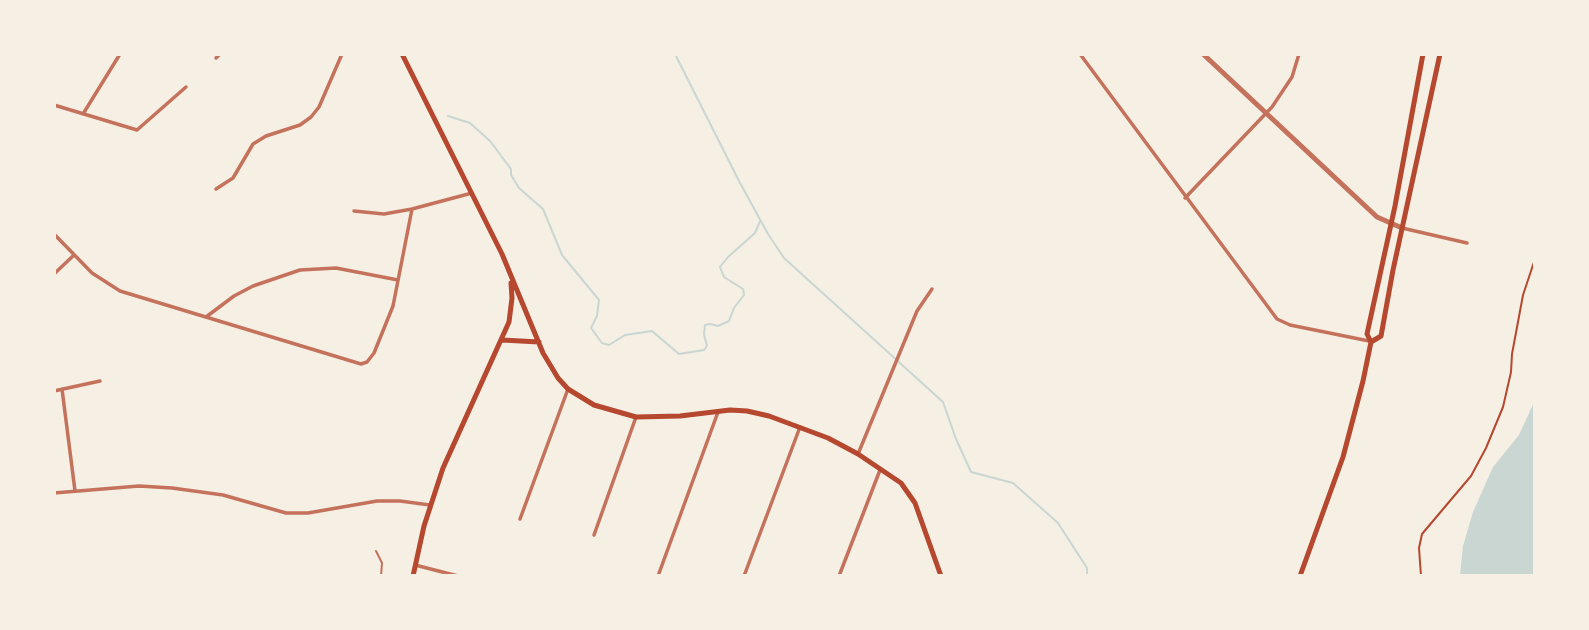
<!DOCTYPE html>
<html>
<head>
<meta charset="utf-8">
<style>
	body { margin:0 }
	#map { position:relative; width:1589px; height:630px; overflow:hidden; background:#f6efe4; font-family:"Varela Round",sans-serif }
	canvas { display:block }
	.frame { position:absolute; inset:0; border:56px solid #f6efe4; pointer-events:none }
</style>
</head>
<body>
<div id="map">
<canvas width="1589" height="630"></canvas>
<div class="frame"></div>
</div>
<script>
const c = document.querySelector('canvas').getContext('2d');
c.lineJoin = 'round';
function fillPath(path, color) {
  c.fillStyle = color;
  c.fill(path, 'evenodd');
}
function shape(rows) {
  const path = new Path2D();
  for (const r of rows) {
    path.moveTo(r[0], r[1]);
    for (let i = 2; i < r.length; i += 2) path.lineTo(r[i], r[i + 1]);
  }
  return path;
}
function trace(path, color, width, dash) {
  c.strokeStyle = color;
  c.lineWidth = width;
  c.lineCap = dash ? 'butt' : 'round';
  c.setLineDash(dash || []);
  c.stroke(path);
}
fillPath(shape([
	[1535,400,1535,576,1460,576,1463,546,1473,512,1493,467,1519,435]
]), '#c9d6d2');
trace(shape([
	[675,54,739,181,768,234,784,258,943,402,956,439,971,472,1013,483,1058,523,1087,568,1087,576],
	[448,116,470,123,490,141,511,169,511,175,519,188,543,209,562,255,599,300,597,316,591,328,602,343,609,345,625,335,652,331,679,354,704,350,707,346,704,334,705,325,710,324,718,326,729,321,734,308,744,295,743,289,724,277,720,267,728,257,755,233,760,221]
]), '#c9d6d2', 2);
trace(shape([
	[1421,576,1419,548,1422,534,1471,476,1486,448,1503,407,1511,372,1512,354,1523,295,1535,259]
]), '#b5482f', 2);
trace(shape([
	[376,551,382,563,381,576]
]), '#c5725c', 2);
trace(shape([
	[1080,54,1277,319,1290,325,1369,341],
	[216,58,220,54],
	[54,105,137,130,186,87],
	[83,114,120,54],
	[216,189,233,178,253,144,266,136,300,125,311,117,319,107,342,54],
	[1185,198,1272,107,1292,77,1299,54],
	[354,211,384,214,412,209,472,193],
	[1402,228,1467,243],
	[54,234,92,273,120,291,361,364,367,362,374,353,393,306,412,209],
	[54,274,74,255],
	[206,317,234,296,253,286,300,270,336,268,398,280],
	[62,389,75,491],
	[54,391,100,381],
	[858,454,917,311,932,289],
	[54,493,139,486,172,488,223,495,286,513,308,513,377,501,400,501,430,505],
	[520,519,568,389],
	[594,535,636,417],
	[415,565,458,576],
	[658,576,718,412],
	[744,576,800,427],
	[839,576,880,470]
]), '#c5725c', 3.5);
trace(shape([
	[1203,54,1377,217,1402,228]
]), '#c5725c', 5);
trace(shape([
	[402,54,502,254,543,353,558,378,568,389,594,405,636,417,680,416,730,410,747,411,769,416,828,438,858,454,901,483,915,503,941,576],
	[502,340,539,342],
	[1371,342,1381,336,1393,270,1440,54],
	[413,576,424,526,443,468,509,322,512,298,511,283],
	[1300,576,1343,457,1363,381,1371,342,1367,334,1395,206,1423,54]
]), '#b5482f', 5);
</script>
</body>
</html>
